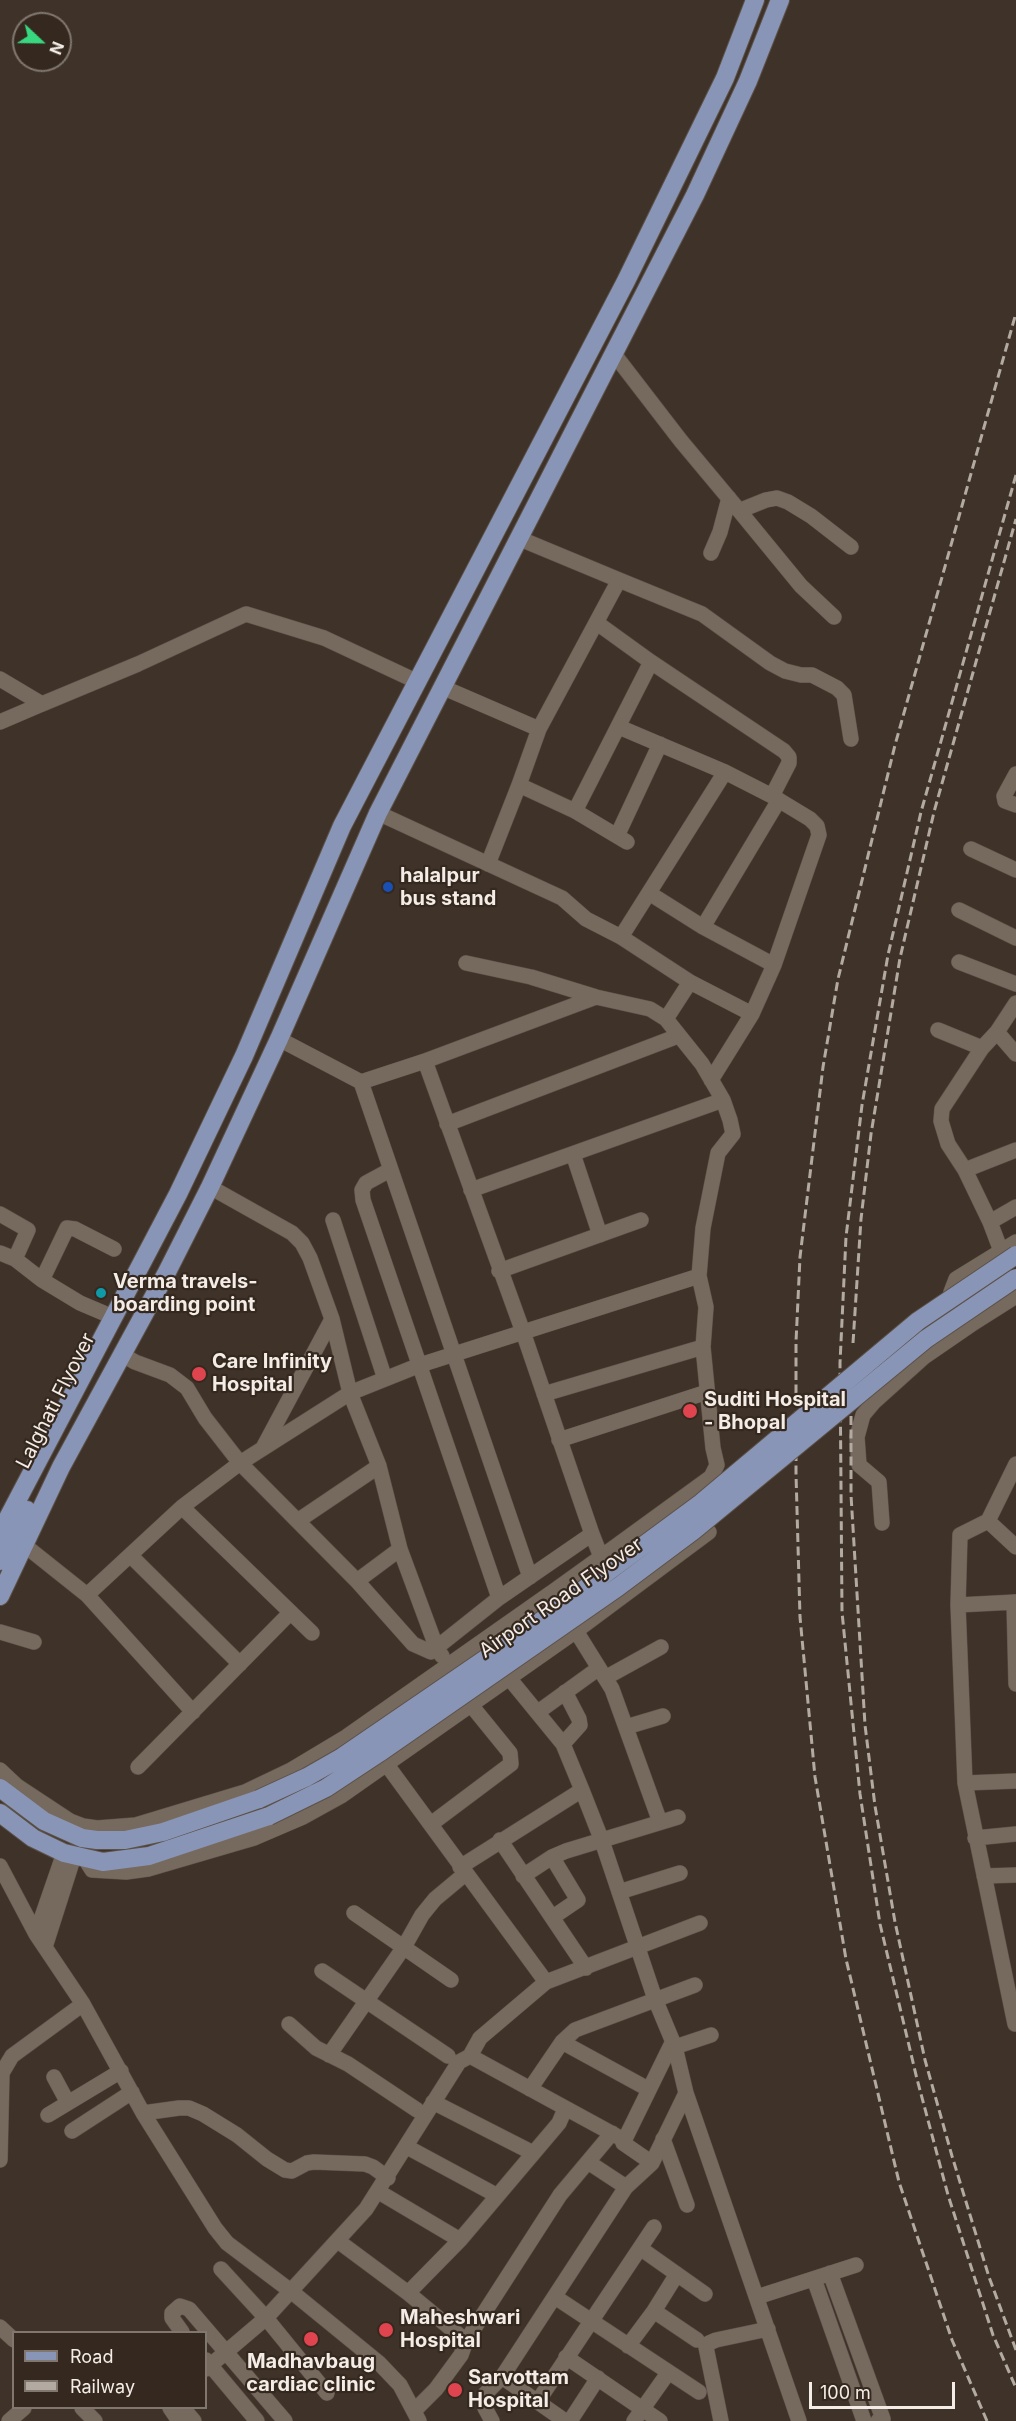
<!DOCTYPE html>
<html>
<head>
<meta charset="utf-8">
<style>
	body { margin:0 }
	#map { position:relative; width:1016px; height:2421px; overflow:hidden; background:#3f3329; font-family:Inter,sans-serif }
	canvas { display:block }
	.legend { position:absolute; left:12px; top:2331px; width:195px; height:78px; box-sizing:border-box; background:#35291f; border:2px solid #81776f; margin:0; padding:8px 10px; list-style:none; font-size:18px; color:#f4ece6 }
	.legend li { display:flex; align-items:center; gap:12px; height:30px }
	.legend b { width:30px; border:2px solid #81776f }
	.north { position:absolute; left:12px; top:12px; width:60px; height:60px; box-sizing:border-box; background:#35291f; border:2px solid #81776f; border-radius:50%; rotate:112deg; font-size:16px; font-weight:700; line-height:24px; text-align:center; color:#f4ece6 }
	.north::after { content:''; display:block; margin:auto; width:21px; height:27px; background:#38d880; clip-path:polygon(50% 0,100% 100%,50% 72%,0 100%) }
	.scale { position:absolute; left:809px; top:2382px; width:146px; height:27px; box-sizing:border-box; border:3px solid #f4ece6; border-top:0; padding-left:8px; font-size:18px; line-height:21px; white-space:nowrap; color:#f4ece6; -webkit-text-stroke:4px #35291f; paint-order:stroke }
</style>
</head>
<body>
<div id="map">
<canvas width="1016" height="2421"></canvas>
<ul class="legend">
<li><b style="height:8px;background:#8995b6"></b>Road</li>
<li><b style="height:8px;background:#b3aaa2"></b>Railway</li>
</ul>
<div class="north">N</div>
<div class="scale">100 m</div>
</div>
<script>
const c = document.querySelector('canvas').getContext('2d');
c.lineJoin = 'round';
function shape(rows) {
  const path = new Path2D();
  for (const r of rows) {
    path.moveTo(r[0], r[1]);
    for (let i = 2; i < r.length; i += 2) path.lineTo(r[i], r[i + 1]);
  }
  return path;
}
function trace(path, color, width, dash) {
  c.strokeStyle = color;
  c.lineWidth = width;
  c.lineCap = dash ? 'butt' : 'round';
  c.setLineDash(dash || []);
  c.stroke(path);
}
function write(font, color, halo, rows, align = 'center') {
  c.font = font + ' Inter,sans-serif';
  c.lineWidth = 4.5;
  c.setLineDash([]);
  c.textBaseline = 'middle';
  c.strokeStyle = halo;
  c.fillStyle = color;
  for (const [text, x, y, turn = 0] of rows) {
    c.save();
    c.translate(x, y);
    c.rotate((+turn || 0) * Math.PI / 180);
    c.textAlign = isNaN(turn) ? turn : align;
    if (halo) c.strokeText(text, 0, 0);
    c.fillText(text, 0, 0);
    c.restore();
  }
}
const minor = shape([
	[614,354,681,441,737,508,741,510,766,500,777,498,788,502,811,516,851,547],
	[737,508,801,586,834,617],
	[518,538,619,580],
	[711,553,720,532,729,498],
	[597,623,651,662,784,751,789,757,789,763,772,796],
	[0,679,42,704,0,722],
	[442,687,539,729],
	[42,704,138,664,246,614,324,638,418,682],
	[619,727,725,772,772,796,810,819,817,826,819,835,774,965,752,1014,711,1080],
	[1016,774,1004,796,1005,801,1016,805],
	[575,811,651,662],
	[378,813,562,898,586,919,621,937,690,982,752,1014],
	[617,836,660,744],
	[627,842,575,811,519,785,539,729,619,580,702,614,770,663,785,671,801,675,812,675,837,688,844,695,851,739],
	[971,849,1016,870],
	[488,864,519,785],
	[649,893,703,927,774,965],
	[959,910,1016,938],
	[703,927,779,800],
	[621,937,725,772],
	[959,962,1016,984],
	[666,1019,690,982],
	[938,1030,982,1048],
	[997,1032,1016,1054],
	[279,1039,361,1082,530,1577],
	[425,1061,523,1332,592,1534],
	[361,1082,425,1061,596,997],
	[447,1124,678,1036],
	[573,1154,600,1235],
	[390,1170,366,1183,362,1190,363,1200,499,1598],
	[965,1170,1016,1150],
	[210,1187,292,1233,302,1243,310,1258,332,1319,350,1393,379,1466,400,1549,437,1649,442,1656],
	[471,1190,723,1100],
	[0,1214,28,1230,15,1259],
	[333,1220,385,1379],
	[990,1222,1016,1207],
	[1016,1242,956,1279,951,1292,963,1321,972,1324,1016,1296],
	[1001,1251,990,1222,965,1170,948,1144,941,1121,942,1109,982,1048,997,1032,1016,1003],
	[0,1253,15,1259,42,1280,80,1303,113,1317],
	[499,1271,641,1220],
	[42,1280,67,1228,75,1229,114,1249],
	[123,1355,135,1362,170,1375,187,1388,205,1418,240,1463,357,1581,413,1644,431,1652,499,1598,592,1534,601,1557,711,1477,717,1465,713,1448,703,1347,706,1307,699,1276,703,1228,718,1153,733,1134,730,1120,723,1100,702,1064,666,1019,650,1009,596,997,531,977,466,963],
	[544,1394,703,1347],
	[559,1440,707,1392],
	[264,1446,332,1319],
	[182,1507,312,1633],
	[299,1520,379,1466],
	[988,1521,1016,1547],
	[882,1523,879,1482,859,1465,857,1437,863,1415,874,1402,924,1357,972,1324],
	[23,1544,87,1595,193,1712],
	[131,1556,240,1664],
	[357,1581,400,1549],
	[551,1593,601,1557],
	[87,1595,182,1507,240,1463,350,1393,420,1365,699,1276],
	[1014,1602,1016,1684],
	[958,1605,1016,1602],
	[0,1632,34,1642],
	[509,1678,563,1744,582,1790,602,1841,655,1999,675,2047,686,2093,799,2421],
	[605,1678,661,1647],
	[538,1712,599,1668],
	[626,1727,663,1716],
	[563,1744,580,1725,579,1719,565,1692],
	[387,1765,546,1982],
	[138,1767,290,1613],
	[0,1770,17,1786,70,1821,83,1826,97,1828,136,1825,245,1792,291,1770,346,1737,551,1593,576,1631,341,1796,303,1817,254,1838,148,1869,126,1872,92,1870,85,1859],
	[965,1783,1016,1781],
	[660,1822,612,1689,576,1631,709,1532],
	[431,1824,511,1764,510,1753,471,1705],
	[975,1838,1016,1834],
	[500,1840,586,1968],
	[552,1857,578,1900,553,1917],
	[0,1866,36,1934,83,2004,143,2113,215,2228,227,2243,292,2292,379,2363,400,2385,419,2421],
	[460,1867,582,1790],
	[523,1876,552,1857,566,1851,678,1817],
	[984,1876,1016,1875],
	[619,1892,680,1873],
	[354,1913,451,1980],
	[36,1934,64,1853],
	[45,1947,74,1856],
	[322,1971,448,2056],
	[289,2024,316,2048,348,2064,417,2110],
	[1015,2024,965,1783,958,1605,960,1535,988,1521,1016,1464],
	[562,2042,648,2089],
	[675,2047,711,2035],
	[329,2055,404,1947,422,1915,435,1899,465,1874],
	[470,2056,480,2038,546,1982,700,1923],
	[54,2077,68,2103],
	[530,2089,562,2042,575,2030,695,1985],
	[433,2102,533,2153],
	[143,2113,179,2108,189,2108,203,2114,237,2135,267,2159,285,2170,292,2171,307,2163,314,2162,365,2164,373,2167,388,2178],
	[48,2115,121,2071],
	[72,2131,132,2092],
	[663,2139,687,2205],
	[407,2147,496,2195],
	[0,2160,2,2073,12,2056,83,2004],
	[588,2162,626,2187],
	[652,2163,623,2143,672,2043],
	[379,2192,460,2240],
	[338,2241,408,2293,466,2341],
	[640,2248,705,2294],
	[221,2269,266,2318,327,2393],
	[830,2273,883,2419,878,2421],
	[814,2279,864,2421],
	[408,2293,460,2240,559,2123,565,2109],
	[555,2297,699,2392],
	[757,2297,856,2265],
	[654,2311,677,2274],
	[0,2327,14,2340],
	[182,2332,172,2318,172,2313,180,2306,189,2309,285,2421],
	[628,2346,654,2311,697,2340],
	[566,2357,660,2421],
	[206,2360,257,2421],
	[206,2369,266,2318,366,2209,459,2062,470,2056,624,2140],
	[502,2377,565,2421],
	[538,2401,654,2227],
	[82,2408,95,2421],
	[170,2408,179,2421],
	[183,2408,194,2421],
	[415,2410,436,2389,461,2355,466,2341,560,2195,612,2133],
	[9,2421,24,2408],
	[492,2421,485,2408,485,2394,502,2377,626,2187,652,2163,686,2093],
	[570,2421,598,2378],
	[634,2421,668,2373],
	[721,2421,706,2347,709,2343,716,2340,768,2329]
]);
const major = shape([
	[0,1533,178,1194,244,1056,342,826,626,281,725,78,755,0],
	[0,1561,27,1510],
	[0,1596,61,1467,167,1272,210,1187,279,1039,378,813,695,195,748,81,780,0],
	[0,1788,44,1821,82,1838,97,1840,125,1840,163,1832,259,1799],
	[0,1813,33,1838,64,1853,103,1862,149,1856,269,1816]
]);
trace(minor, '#5c5148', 16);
trace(major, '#5c5148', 20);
trace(minor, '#76695d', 15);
trace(major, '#8995b6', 18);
trace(shape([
	[1016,475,921,812,888,955,862,1105,846,1237,840,1363,842,1612,860,1794,880,1924,917,2079,948,2195,993,2335,1016,2388],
	[853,1343,861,1219,871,1134,900,958,934,812,1016,519],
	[851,1416,851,1495,865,1725,875,1806,895,1922,925,2060,952,2156,989,2277,1016,2350],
	[987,2421,952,2340,899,2182,846,1959,815,1777,800,1617,796,1474,796,1342,800,1257,823,1067,838,979,895,745,1016,313]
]), '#b3aaa2', 3, [9, 4.5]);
const majorBridge = shape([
	[259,1799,307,1777,342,1757,541,1621,701,1503,918,1321,1016,1255],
	[269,1816,326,1788,379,1753,618,1587,693,1531,926,1339,1016,1278]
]);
trace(majorBridge, '#5c5148', 20, []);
trace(majorBridge, '#8995b6', 18);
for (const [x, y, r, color] of [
	[388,887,6,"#1a4fb4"],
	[101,1293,6,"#0f9aa8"],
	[199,1374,8,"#e0444e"],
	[690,1411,8,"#e0444e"],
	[386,2330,8,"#e0444e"],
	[311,2339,8,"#e0444e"],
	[455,2390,8,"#e0444e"]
]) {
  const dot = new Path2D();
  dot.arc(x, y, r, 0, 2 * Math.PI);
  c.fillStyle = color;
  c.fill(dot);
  trace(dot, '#35291f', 2);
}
write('bold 20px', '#f4ece6', '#35291f', [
	["halalpur",400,876],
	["bus stand",400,899],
	["Verma travels-",113,1282],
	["boarding point",113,1305],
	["Care Infinity",212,1362],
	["Hospital",212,1385],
	["Suditi Hospital",704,1400],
	["- Bhopal",704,1423],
	["Maheshwari",400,2318],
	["Hospital",400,2341],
	["Madhavbaug",311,2362,"center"],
	["cardiac clinic",311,2385,"center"],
	["Sarvottam",468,2378],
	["Hospital",468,2401]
], 'left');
write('20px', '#f4ece6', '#35291f', [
	["Lalghati Flyover",56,1401,-63],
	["Airport Road Flyover",561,1598,-35]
]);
</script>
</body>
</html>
